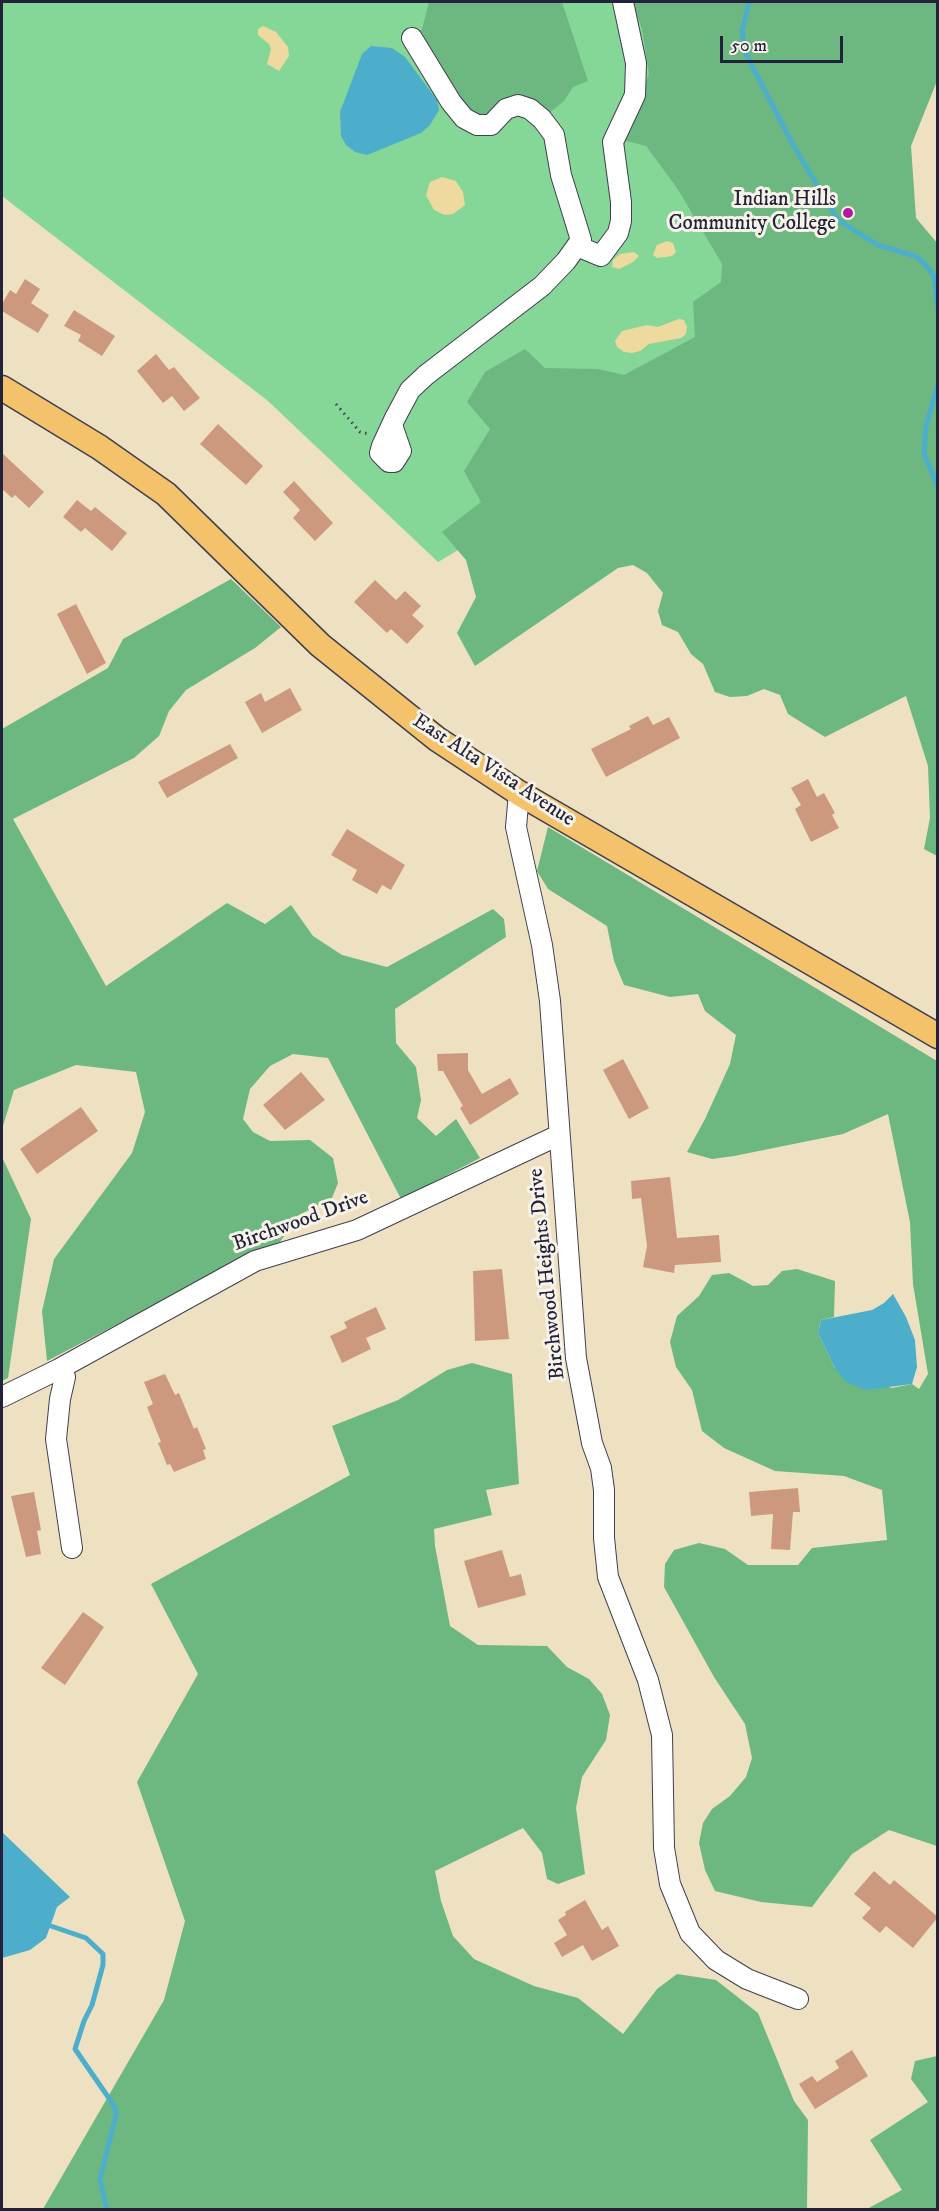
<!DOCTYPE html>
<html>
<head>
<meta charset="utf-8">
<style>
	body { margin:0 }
	#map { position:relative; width:939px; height:2211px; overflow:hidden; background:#ede1c1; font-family:"IM FELL DW Pica",serif }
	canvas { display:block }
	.frame { position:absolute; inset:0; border:3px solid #22223b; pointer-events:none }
	.scale { position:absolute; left:720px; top:36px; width:123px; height:27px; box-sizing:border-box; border:3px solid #22223b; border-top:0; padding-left:8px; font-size:18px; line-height:21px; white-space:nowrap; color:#22223b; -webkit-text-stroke:4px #f7f3e8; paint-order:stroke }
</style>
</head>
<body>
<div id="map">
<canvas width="939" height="2211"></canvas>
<div class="frame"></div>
<div class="scale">50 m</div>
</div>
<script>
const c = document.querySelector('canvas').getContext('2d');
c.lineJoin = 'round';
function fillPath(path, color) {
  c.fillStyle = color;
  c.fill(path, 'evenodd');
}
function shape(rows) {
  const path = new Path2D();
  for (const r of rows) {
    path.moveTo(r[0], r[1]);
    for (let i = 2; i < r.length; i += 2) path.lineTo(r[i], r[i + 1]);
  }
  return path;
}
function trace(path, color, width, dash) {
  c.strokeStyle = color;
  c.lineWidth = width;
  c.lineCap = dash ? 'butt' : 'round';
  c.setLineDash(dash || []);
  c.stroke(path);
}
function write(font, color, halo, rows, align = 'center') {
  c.font = font + ' "IM FELL DW Pica",serif';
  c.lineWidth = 6;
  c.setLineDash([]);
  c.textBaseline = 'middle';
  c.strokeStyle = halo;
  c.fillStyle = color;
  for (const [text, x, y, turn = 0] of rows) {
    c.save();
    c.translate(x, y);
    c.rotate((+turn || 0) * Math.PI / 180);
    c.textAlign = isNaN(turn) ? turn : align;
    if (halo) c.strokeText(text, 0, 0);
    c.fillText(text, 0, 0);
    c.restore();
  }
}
fillPath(shape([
	[2,2,659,2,827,332,438,562,268,401,2,196]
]), '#85d798');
fillPath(shape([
	[429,2,562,2,588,81,573,87,564,101,542,119,530,109,477,125,412,38,422,29],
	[632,2,937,2,937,81,911,146,916,218,938,244,937,856,924,849,930,818,928,766,906,696,825,737,788,714,780,695,764,689,747,696,730,697,715,692,703,664,691,654,678,632,662,625,658,611,663,593,647,573,633,565,618,568,475,666,457,633,476,597,466,560,442,532,481,502,464,471,490,429,467,402,485,372,525,349,545,368,598,369,624,375,695,337,693,302,721,282,722,264,677,188,646,146,623,140,649,74,642,29],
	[231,579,281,627,255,648,186,690,169,711,159,736,134,758,13,819,106,986,227,903,265,924,291,905,313,936,342,955,387,967,493,909,504,919,506,937,395,1009,396,1043,416,1067,421,1100,417,1118,436,1136,456,1119,480,1158,401,1199,328,1058,293,1054,270,1066,250,1089,243,1119,253,1132,270,1141,310,1140,333,1158,338,1183,332,1198,297,1216,280,1242,253,1253,47,1361,42,1311,54,1259,132,1153,145,1112,136,1072,76,1065,14,1090,2,1129,2,729,108,668,123,639],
	[548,827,937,1061,937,1846,889,1830,852,1854,812,1907,761,1902,715,1891,705,1870,699,1843,703,1823,712,1809,730,1796,746,1777,752,1758,745,1724,714,1677,664,1587,665,1564,674,1550,699,1543,725,1549,748,1565,798,1565,812,1548,887,1540,882,1490,844,1476,775,1471,724,1448,702,1431,692,1390,676,1367,670,1342,677,1316,699,1296,712,1275,729,1273,753,1286,768,1285,782,1271,797,1269,835,1281,834,1317,821,1320,818,1333,835,1368,892,1388,912,1384,919,1389,928,1374,913,1284,910,1222,888,1114,843,1134,734,1156,712,1159,687,1152,705,1119,730,1064,736,1035,705,1011,698,994,670,997,624,985,614,961,607,926,548,889,537,871],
	[2,1157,31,1219,8,1378,2,1381],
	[472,1363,512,1374,519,1484,486,1490,492,1515,434,1529,435,1546,450,1626,478,1645,547,1646,567,1667,589,1679,602,1694,610,1715,606,1740,582,1777,576,1808,585,1874,558,1884,547,1879,542,1853,523,1828,435,1871,441,1901,453,1936,474,1959,534,1986,578,1998,623,2034,657,1989,677,1974,716,1980,758,2013,794,2101,808,2120,807,2209,43,2209,164,2000,185,1921,137,1782,198,1674,151,1584,350,1475,332,1426,398,1400,447,1370],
	[937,2056,937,2209,867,2209,902,2190,870,2140,928,2102,911,2079,915,2061]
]), '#6cb880');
fillPath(shape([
	[263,26,276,32,288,47,289,56,279,71,267,64,271,49,269,44,258,35,258,29],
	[442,177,456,181,463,192,465,205,453,214,445,215,434,210,426,195,430,182],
	[667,241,673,243,676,252,672,256,657,258,653,255,657,245],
	[634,252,639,256,633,262,619,269,612,267,613,260,620,254],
	[679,319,684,320,687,327,686,334,681,338,649,344,640,351,632,353,624,352,617,347,615,341,622,331,647,325,658,327]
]), '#eeda9e');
fillPath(shape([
	[371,46,392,48,405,57,437,100,439,110,430,125,421,133,367,155,355,152,346,145,341,136,340,112,362,54],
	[893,1294,906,1317,915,1340,917,1367,912,1384,866,1390,846,1382,835,1368,818,1333,821,1320,872,1310,884,1303],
	[2,1832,70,1897,57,1907,46,1938,30,1950,2,1958]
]), '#4caecb');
trace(shape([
	[749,2,742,31,746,54,792,143,838,220,878,245,915,256,925,264,934,276,938,311],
	[938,385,926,426,924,454,938,487],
	[45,1924,86,1938,103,1954,103,1965,92,2005,84,2021,75,2049,115,2107,116,2115,100,2179,107,2210]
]), '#4caecb', 5);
fillPath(shape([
	[25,279,40,289,31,303,49,315,38,333,2,311,2,304,10,290,16,294],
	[74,310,115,336,102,356,78,341,81,335,64,326],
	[156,354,169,370,174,367,200,398,184,411,172,396,163,403,137,371],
	[218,424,263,466,246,485,200,444],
	[2,453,44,492,29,508,15,495,12,498,2,489],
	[294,481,333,523,315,541,293,518,300,510,283,492],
	[77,500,91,511,95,507,127,533,112,551,85,528,81,532,63,517],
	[375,580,396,600,405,591,421,606,412,615,424,626,407,644,391,629,387,633,354,602],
	[76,604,106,663,87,674,57,614],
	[290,688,302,710,262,733,245,702,261,693,265,702],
	[648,716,653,725,669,717,680,738,606,777,591,749,631,729,629,726],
	[230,744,238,758,167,798,158,782],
	[808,779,817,797,824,793,835,813,832,815,839,828,811,842,795,809,801,805,791,788],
	[347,829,405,865,391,890,382,885,377,894,352,880,357,870,331,855],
	[468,1053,468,1070,482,1094,510,1078,519,1094,470,1125,460,1108,463,1106,443,1071,438,1071,437,1054],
	[623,1059,649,1108,629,1119,603,1070],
	[301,1072,325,1100,285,1130,263,1105],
	[81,1107,98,1131,37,1174,20,1149],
	[670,1177,677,1238,719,1235,721,1262,675,1265,674,1273,643,1267,647,1246,641,1198,632,1199,631,1181],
	[502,1269,509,1339,475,1341,473,1271],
	[376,1307,386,1329,366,1338,371,1349,342,1363,330,1336,347,1328,344,1322],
	[165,1374,175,1395,179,1393,194,1429,197,1427,206,1449,203,1450,206,1459,174,1472,170,1464,167,1465,158,1443,161,1442,147,1407,153,1404,144,1382],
	[798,1488,800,1512,793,1512,790,1550,771,1549,773,1514,751,1516,749,1492],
	[34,1492,41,1530,37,1531,41,1554,26,1557,11,1496],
	[502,1550,510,1577,521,1574,526,1595,478,1608,464,1561],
	[83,1612,104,1627,65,1685,41,1668],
	[874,1871,890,1885,894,1880,938,1917,913,1948,886,1926,880,1933,862,1918,871,1908,854,1894],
	[585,1900,602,1930,608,1926,619,1946,592,1961,583,1945,562,1957,554,1943,567,1935,558,1920,566,1915,565,1912],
	[852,2050,868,2076,815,2109,799,2084,812,2076,817,2082,839,2068,835,2061]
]), '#cd997e');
const minor = shape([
	[577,246,601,256,618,233,621,221,621,202,613,142,635,95,636,63,623,2],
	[392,425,401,451,394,462,389,462,380,453,382,446,395,418,410,390,426,375,542,286,566,261,581,240,561,175,554,135,542,119,530,109,518,105,506,109,491,125,477,125,464,118,451,102,412,38],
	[519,793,516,827,542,945,550,1001,576,1358,592,1443,601,1468,604,1490,604,1538,608,1577,648,1680,662,1735,664,1848,670,1884,690,1933,716,1960,747,1979,798,1999],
	[59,1369,65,1377,60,1399,56,1439,72,1548],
	[2,1397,59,1369,255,1261,357,1230,559,1135]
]);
const major = shape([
	[2,388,99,447,166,494,320,645,437,739,519,793,938,1036]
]);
trace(minor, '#403f4f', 22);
trace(major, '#403f4f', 27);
trace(shape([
	[336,404,360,432,369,434]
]), '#403f4f', 3, [1.5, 4.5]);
trace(minor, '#fff', 20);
trace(major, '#f3c26a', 24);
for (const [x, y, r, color] of [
	[848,213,6,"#b5179e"]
]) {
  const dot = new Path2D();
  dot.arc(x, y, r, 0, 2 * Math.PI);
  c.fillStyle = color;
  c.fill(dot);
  trace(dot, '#f7f3e8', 2);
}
write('21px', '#22223b', '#f7f3e8', [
	["Indian Hills",836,201],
	["Community College",836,225]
], 'right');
write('21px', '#22223b', '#f7f3e8', [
	["East Alta Vista Avenue",493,771,33],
	["Birchwood Drive",301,1222,-20],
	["Birchwood Heights Drive",548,1274,-96]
]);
</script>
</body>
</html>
